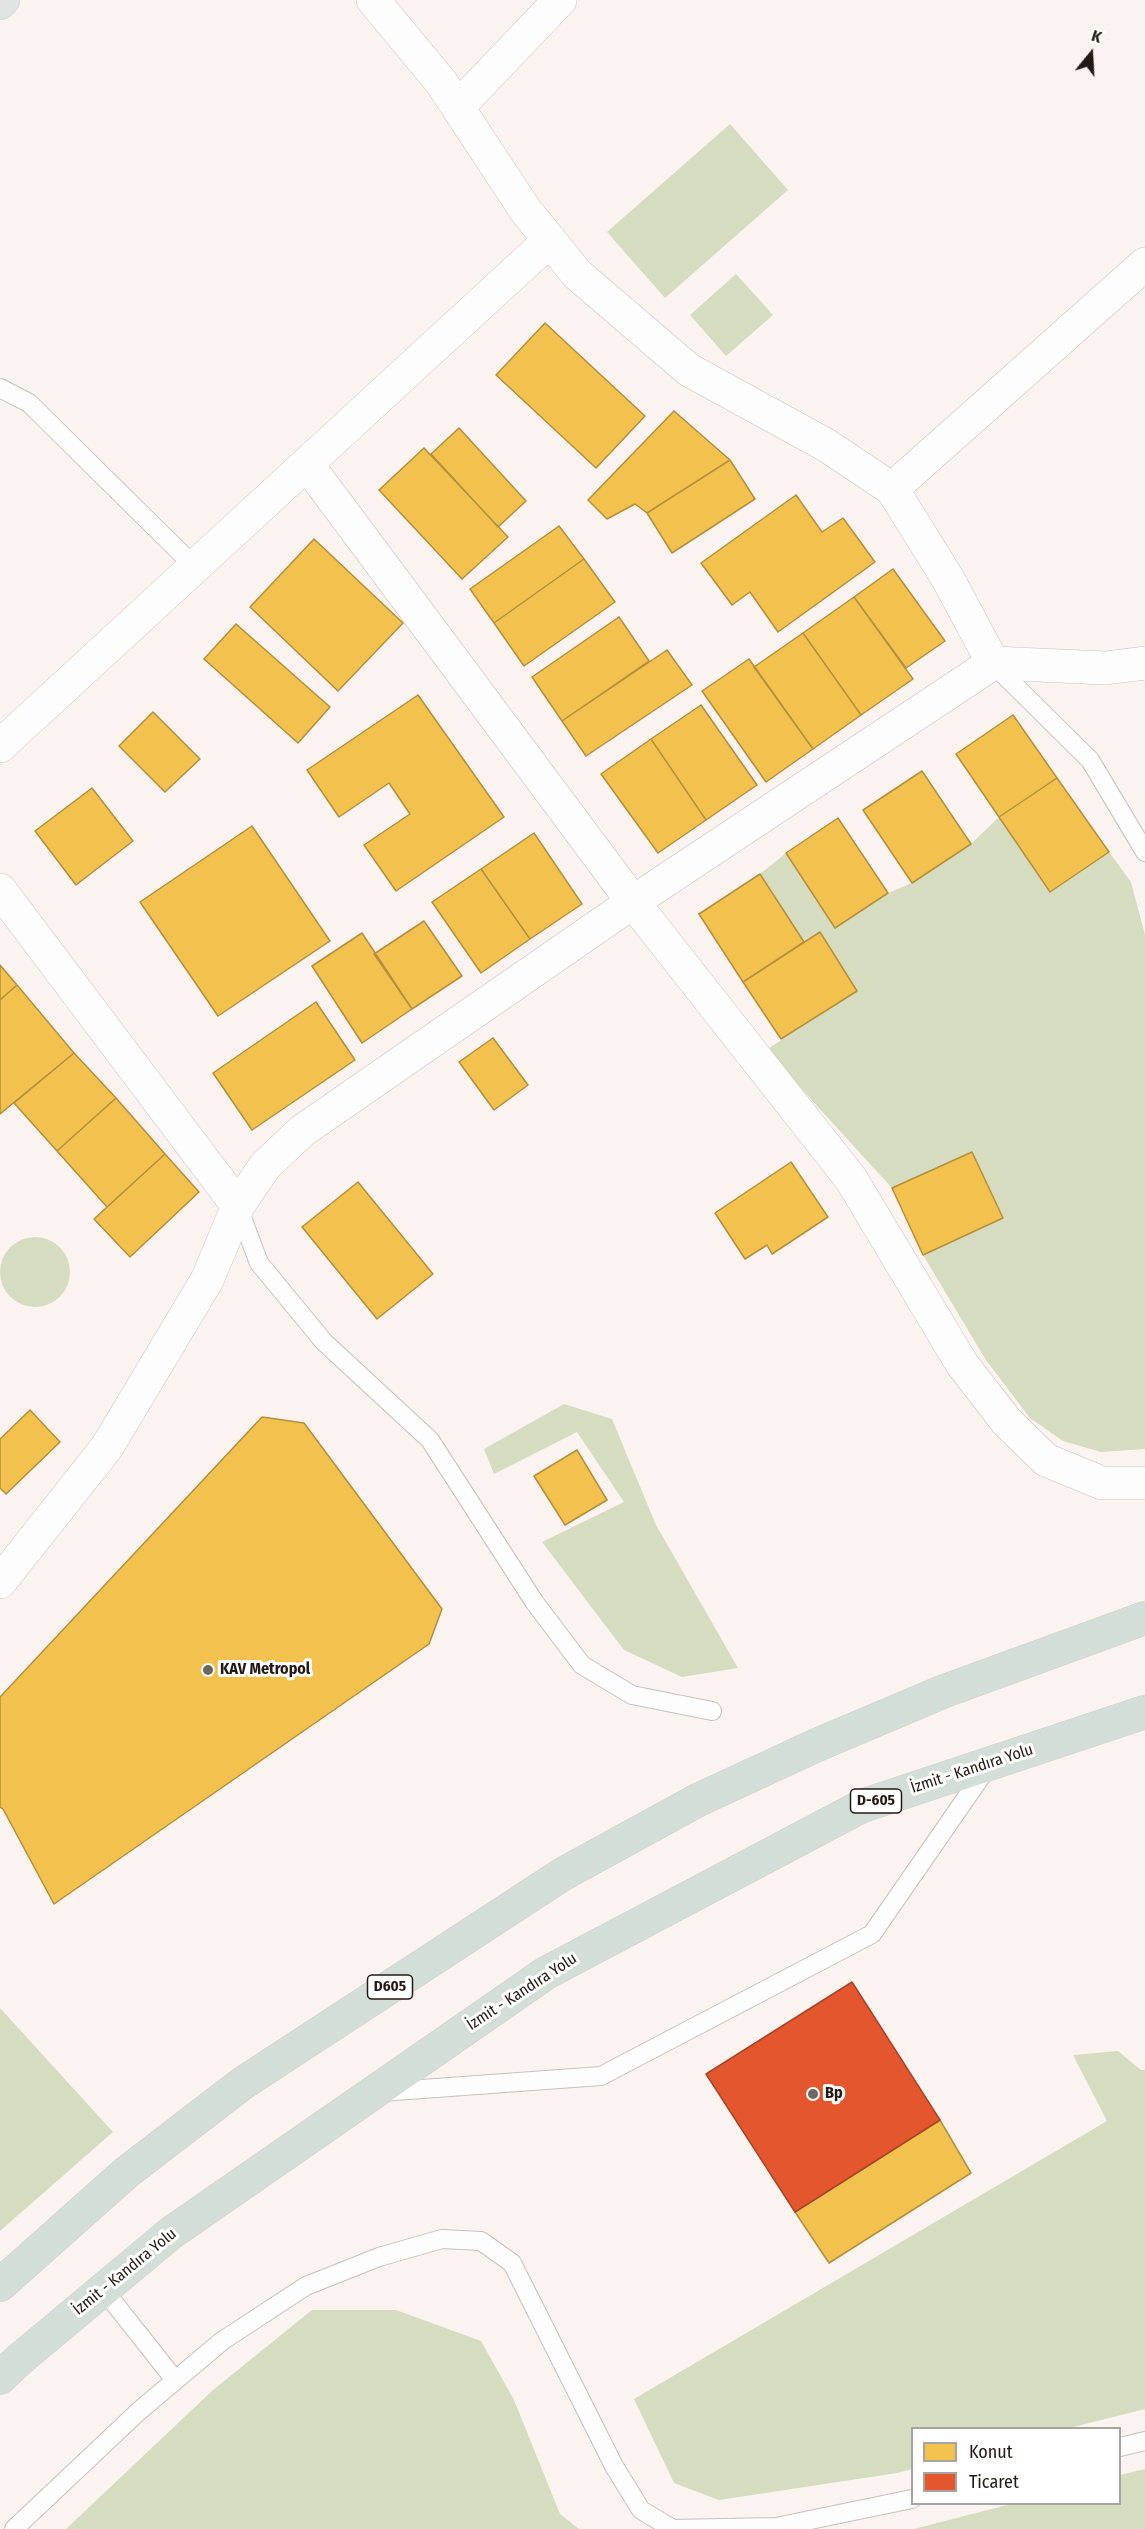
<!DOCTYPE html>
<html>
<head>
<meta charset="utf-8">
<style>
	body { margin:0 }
	#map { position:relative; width:1145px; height:2529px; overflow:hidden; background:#faf3f0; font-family:"Fira Sans Condensed",sans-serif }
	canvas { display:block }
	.legend { position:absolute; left:911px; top:2427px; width:210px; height:78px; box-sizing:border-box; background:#fff; border:2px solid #a7a3a1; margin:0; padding:8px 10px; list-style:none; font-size:18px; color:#241915 }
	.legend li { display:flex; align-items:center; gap:12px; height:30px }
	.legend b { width:30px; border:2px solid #a7a3a1 }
	.north { position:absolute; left:1061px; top:24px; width:60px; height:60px; -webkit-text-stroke:4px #fff; paint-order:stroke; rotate:18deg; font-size:16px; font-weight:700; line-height:24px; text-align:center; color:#241915 }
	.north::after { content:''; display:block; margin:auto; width:21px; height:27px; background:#241915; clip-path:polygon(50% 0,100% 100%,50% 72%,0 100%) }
</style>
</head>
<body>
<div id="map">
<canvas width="1145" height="2529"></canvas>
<ul class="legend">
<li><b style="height:16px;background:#f2c14e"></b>Konut</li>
<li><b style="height:16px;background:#e4572e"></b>Ticaret</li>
</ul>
<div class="north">K</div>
</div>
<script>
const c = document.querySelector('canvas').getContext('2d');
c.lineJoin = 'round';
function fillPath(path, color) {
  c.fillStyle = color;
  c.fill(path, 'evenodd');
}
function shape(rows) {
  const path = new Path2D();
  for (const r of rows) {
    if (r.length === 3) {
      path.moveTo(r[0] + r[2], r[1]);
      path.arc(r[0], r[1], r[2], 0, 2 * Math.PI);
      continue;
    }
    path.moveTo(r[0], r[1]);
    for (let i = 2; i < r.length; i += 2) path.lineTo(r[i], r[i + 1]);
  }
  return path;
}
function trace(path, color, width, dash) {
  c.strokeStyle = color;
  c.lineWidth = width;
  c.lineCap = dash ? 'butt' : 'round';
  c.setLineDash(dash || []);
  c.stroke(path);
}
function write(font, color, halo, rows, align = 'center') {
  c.font = font + ' "Fira Sans Condensed",sans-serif';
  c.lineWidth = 6;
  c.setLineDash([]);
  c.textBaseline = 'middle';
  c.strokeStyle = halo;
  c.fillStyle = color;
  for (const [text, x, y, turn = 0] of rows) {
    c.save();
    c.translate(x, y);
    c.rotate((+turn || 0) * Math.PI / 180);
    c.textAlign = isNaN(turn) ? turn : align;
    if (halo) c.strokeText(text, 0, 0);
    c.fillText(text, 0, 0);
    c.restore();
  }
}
fillPath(shape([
	[730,124,788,190,665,298,607,232],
	[736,274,773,315,726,356,690,315],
	[999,817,1049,892,1109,852,1131,882,1145,935,1145,1449,1101,1452,1063,1441,1030,1418,986,1360,923,1255,892,1188,766,1050,857,991,820,933,804,942,760,874,786,853,835,928,888,893,912,883,971,844],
	[35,1272,35],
	[564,1404,612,1419,656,1525,738,1668,682,1677,624,1650,542,1542,624,1502,577,1432,494,1474,484,1449],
	[0,2008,113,2132,0,2231],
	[1118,2051,1141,2070,1145,2070,1145,2409,1069,2428,912,2428,912,2469,897,2473,719,2500,674,2483,634,2399,1107,2121,1073,2055],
	[312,2310,396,2310,481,2341,514,2400,560,2514,579,2529,66,2529,213,2390],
	[1145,2469,1145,2529,914,2529,1011,2504,1120,2504,1120,2475]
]), '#d5dcbf');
const homes = shape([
	[545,323,645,416,596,468,496,375,545,323],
	[674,411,730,460,647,513,635,504,607,519,588,500,674,411],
	[459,428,526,501,498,527,431,454,459,428],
	[424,448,508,537,462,579,379,490,424,448],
	[730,460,755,499,672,553,647,513,730,460],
	[796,495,822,532,843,518,875,562,778,632,750,592,732,605,701,563,796,495],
	[559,526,584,559,494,623,470,589,559,526],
	[314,539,403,623,338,691,250,607,314,539],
	[584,559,615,602,524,666,494,623,584,559],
	[893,569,945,641,906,668,854,597,893,569],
	[854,597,913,679,861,715,803,633,854,597],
	[619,617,649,661,562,721,532,677,619,617],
	[236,624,330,707,298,743,204,659,236,624],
	[803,633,861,715,813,749,754,667,803,633],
	[667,650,692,685,586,756,562,721,667,650],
	[749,659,813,749,766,782,702,691,749,659],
	[418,695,504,817,396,891,364,845,410,814,389,783,339,817,307,770,418,695],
	[701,705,757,785,706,820,651,739,701,705],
	[153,712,200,759,165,792,119,746,153,712],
	[1013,715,1057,778,999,817,956,754,1013,715],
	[651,739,706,820,658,853,601,774,651,739],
	[922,771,971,844,912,883,863,810,922,771],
	[1057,778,1109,852,1050,892,999,817,1057,778],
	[92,788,133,841,76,885,35,831,92,788],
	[838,818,888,893,835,928,786,853,838,818],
	[252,826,330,941,218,1016,140,902,252,826],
	[534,833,582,904,530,939,481,869,534,833],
	[481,869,530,939,481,973,432,902,481,869],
	[760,874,804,942,743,982,699,914,760,874],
	[424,921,462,976,412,1009,374,954,424,921],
	[820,932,857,991,781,1039,743,982,820,932],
	[362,933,412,1009,362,1043,312,966,362,933],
	[0,965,17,985,0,1000,0,965],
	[17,985,74,1053,0,1114,0,1000,17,985],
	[316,1002,355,1060,252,1130,213,1073,316,1002],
	[493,1038,528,1085,494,1110,459,1062,493,1038],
	[74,1053,116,1098,57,1151,14,1103,74,1053],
	[116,1098,165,1154,107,1207,57,1151,116,1098],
	[972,1152,1003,1218,923,1255,892,1188,972,1152],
	[165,1154,199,1192,130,1257,94,1219,165,1154],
	[791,1162,828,1217,772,1254,767,1245,745,1259,715,1213,791,1162],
	[358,1182,433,1274,377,1319,302,1227,358,1182],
	[30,1410,60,1442,6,1494,0,1488,0,1439,30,1410],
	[262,1417,304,1423,442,1609,429,1644,54,1904,3,1809,0,1807,0,1697,262,1417],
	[577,1450,607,1500,565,1525,534,1476,577,1450],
	[940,2120,971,2173,829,2263,795,2212,940,2120]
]);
fillPath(homes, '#f2c14e');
trace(homes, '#b48f3d', 1.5);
const shops = shape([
	[852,1982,940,2120,795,2212,706,2074,852,1982]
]);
fillPath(shops, '#e4572e');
trace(shops, '#aa4426', 1.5);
const service = shape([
	[0,388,29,403,195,567],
	[994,665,1090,760,1145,852],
	[238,1207,259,1263,324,1342,430,1440,535,1603,582,1665,632,1695,712,1711],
	[381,2092,601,2076,872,1934,989,1765],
	[103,2289,175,2380],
	[1120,2447,1145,2441],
	[14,2529,139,2411,222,2341,306,2286,379,2257,442,2239,481,2241,512,2263,614,2466,641,2510,673,2529,776,2527,912,2499]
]);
const minor = shape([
	[373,0,441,82,526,211,577,274,689,370,826,445,892,489,948,579,993,663],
	[458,107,560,0],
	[307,464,633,902,851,1179,962,1364,1007,1422,1046,1460,1102,1483,1145,1483],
	[892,489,1145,264],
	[0,746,550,240],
	[0,890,238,1206],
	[0,1582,107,1447,207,1280,238,1206,265,1166,302,1131,633,902,993,663,1105,668,1145,663]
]);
const primary = shape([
	[0,3,3,0]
]);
const trunk = shape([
	[0,2285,127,2172,243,2083,563,1874,698,1800,817,1745,942,1692,1145,1618],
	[0,2378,20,2359,171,2233,546,1973,862,1806,1145,1712]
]);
trace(service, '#c8c0bc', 20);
trace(minor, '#c8c0bc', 34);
trace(primary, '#d2cdcb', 34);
trace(trunk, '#d2cdcb', 34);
trace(service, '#fefdfd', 18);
trace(minor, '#fefdfd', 33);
trace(primary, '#dfe5e2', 33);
trace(trunk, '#d4ded9', 33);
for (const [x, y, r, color] of [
	[208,1670,6,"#6f6562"],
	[813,2094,6,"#6f6562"]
]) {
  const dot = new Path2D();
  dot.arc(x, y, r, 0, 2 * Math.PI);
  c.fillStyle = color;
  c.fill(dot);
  trace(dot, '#fff', 2);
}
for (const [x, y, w] of [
	[876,1801,51],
	[390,1987,45]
]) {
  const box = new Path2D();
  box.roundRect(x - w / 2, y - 12, w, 24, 4.5);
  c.fillStyle = '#fff';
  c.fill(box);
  trace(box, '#241915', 1.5);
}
write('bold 15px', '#241915', null, [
	["D-605",876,1801],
	["D605",390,1987]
]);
write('bold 16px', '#241915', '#fff', [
	["KAV Metropol",220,1670],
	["Bp",825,2094]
], 'left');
write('16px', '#241915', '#fff', [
	["İzmit - Kandıra Yolu",972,1769,-18],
	["İzmit - Kandıra Yolu",522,1992,-33],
	["İzmit - Kandıra Yolu",125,2272,-39]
]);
</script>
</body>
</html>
